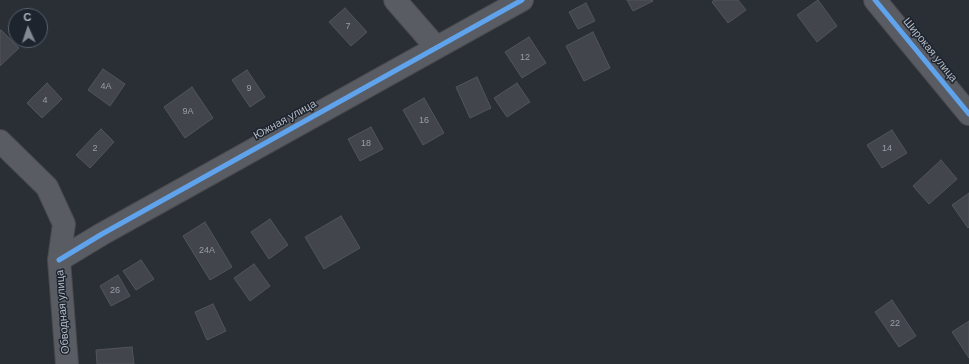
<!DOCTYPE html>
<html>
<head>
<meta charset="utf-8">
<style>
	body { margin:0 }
	#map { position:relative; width:969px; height:364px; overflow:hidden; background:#2a2e35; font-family:Arial,sans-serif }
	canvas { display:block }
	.north { position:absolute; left:8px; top:8px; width:40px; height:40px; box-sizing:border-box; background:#1d242e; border:1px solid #59606a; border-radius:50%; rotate:357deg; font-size:11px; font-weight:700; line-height:16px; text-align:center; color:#b4bac5 }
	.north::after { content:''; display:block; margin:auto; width:14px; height:18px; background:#848993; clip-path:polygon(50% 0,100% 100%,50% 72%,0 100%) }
</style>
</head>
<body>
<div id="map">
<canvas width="969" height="364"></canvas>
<div class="north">С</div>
</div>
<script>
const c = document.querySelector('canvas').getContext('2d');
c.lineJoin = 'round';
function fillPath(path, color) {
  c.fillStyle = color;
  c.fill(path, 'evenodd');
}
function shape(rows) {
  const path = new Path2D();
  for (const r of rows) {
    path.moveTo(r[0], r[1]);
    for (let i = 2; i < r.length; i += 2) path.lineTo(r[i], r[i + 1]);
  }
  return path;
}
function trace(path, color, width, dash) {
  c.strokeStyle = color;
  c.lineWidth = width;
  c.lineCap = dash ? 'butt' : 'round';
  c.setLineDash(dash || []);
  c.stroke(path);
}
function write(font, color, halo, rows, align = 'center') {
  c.font = font + ' Arial,sans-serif';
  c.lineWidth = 3;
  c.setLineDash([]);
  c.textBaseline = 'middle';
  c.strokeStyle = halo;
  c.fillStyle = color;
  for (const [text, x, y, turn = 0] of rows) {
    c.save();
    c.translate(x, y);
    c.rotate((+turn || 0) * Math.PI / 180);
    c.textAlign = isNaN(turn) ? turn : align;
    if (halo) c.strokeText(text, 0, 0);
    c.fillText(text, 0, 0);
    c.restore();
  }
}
const building = shape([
	[627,0,652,0,653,1,633,11,627,0],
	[714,0,738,0,746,10,728,23,712,2,714,0],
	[818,0,837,26,817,42,797,15,818,0],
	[586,3,595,21,578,29,569,12,586,3],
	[345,8,367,32,351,46,329,22,345,8],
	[1,30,19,48,0,66,0,31,1,30],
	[593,32,610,68,584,81,566,46,593,32],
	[529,37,546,63,522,78,505,52,529,37],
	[103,69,125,84,110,106,88,90,103,69],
	[247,70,265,97,250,107,232,80,247,70],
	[477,77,491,108,470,118,456,87,477,77],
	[47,83,62,99,42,118,27,103,47,83],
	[517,83,530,102,507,117,494,98,517,83],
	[192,87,213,118,185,138,164,107,192,87],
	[424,98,444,133,423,145,403,110,424,98],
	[371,127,383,149,360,161,348,139,371,127],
	[101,129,114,142,90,168,76,155,101,129],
	[892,130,907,153,882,168,867,145,892,130],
	[941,160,957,179,929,204,913,186,941,160],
	[969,193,969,227,968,228,952,205,969,193],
	[341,216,360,248,324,269,305,237,341,216],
	[270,219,288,245,269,259,251,232,270,219],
	[205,222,232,267,210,280,183,236,205,222],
	[141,260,154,279,136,290,123,271,141,260],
	[254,264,270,286,250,301,234,278,254,264],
	[118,275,130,296,111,306,100,286,118,275],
	[892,300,916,336,899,347,875,312,892,300],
	[213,304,226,331,207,340,195,312,213,304],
	[969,321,969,358,952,332,969,321],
	[132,347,134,364,97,364,96,350,132,347]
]);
fillPath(building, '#42454b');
trace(building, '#51555c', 1);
const minor = shape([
	[395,0,436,47],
	[875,0,969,114],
	[0,141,47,187,64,224,59,260,67,364],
	[59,260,102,234,522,0]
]);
trace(minor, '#484a4f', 24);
trace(minor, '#595c62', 22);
trace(shape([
	[875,0,969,114],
	[59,260,102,234,522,0]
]), '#60a3ed', 5);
write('9px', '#989da6', null, [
	["7",348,27],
	["12",525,58],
	["4А",106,87],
	["9",249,89],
	["4",45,101],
	["9А",188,112],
	["16",424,121],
	["18",366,144],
	["2",95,149],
	["14",887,149],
	["24А",207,251],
	["26",115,291],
	["22",895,324]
]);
write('11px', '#b4bac5', '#1d242e', [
	["Широкая улица",930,50,51],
	["Южная улица",285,120,-29],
	["Обводная улица",63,312,-94]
]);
</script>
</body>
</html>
